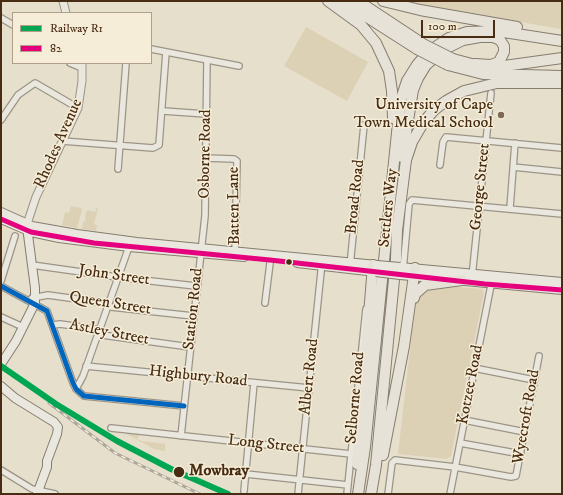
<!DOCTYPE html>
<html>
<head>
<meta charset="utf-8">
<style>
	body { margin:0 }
	#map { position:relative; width:563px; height:495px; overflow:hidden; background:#e6dfcc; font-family:"IM FELL DW Pica",serif }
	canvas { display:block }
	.frame { position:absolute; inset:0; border:2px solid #472b12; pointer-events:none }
	.legend { position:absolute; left:12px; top:12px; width:140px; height:52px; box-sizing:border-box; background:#f5edd7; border:1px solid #af9f88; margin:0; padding:5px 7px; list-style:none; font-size:12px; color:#472b12 }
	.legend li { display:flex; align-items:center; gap:8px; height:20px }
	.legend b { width:20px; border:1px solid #af9f88 }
	.scale { position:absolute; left:421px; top:20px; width:74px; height:18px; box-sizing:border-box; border:2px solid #472b12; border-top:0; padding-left:5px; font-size:12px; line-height:14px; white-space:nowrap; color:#472b12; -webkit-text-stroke:3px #f5edd7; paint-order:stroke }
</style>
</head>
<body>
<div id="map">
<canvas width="563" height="495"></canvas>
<div class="frame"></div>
<ul class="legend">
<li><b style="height:5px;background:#00a651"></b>Railway R1</li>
<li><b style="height:5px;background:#e5007d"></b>82</li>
</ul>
<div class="scale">100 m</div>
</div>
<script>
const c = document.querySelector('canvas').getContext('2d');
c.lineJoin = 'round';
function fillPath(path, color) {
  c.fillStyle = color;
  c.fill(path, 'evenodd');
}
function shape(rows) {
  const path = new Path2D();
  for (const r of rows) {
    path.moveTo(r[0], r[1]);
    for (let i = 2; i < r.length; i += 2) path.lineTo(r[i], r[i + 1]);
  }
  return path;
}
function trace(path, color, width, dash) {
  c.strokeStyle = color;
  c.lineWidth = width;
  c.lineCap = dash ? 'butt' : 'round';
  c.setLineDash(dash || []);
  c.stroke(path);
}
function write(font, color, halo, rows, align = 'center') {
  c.font = font + ' "IM FELL DW Pica",serif';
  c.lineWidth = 3;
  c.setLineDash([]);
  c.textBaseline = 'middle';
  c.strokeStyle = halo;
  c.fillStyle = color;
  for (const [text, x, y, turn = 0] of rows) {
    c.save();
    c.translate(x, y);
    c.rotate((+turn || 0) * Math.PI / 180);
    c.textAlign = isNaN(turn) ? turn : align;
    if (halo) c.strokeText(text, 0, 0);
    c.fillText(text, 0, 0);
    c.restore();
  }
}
fillPath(shape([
	[402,1,562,1,562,29,560,29],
	[306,27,368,62,347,101,284,66],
	[71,206,81,208,82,210,77,228,62,225,65,212,69,213],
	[97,207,98,208,94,224,97,225,96,231,82,229,83,223,86,220,85,217,86,212,88,210,95,212],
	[446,286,482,289,484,293,451,456,447,459,398,454,414,314,418,297,421,291],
	[123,432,140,434,137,439,142,441,165,444,165,451,154,449]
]), '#dcd1b5');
const minor = shape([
	[1,18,13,25],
	[151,49,239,66],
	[70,63,82,68],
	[163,111,206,114],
	[1,120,18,95,35,83,78,108],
	[62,141,153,148,159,145,166,52],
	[206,158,234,159,237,161,235,255],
	[440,165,443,142,446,137,562,148],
	[513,167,562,172],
	[118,169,126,63],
	[510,208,515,143],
	[32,265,124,278,196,286],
	[350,266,364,125],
	[403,270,409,204,412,200,562,214],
	[472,277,491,93],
	[1,281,15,236],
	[1,286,47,311,73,383,76,389,84,396,184,406],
	[32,298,48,295,105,303,111,307,193,316],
	[265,303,271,255],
	[1,317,23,327],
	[53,325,60,324,95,329,102,335,190,347],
	[86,366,309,388],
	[474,368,534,380],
	[76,389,83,376,130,244],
	[464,420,525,432],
	[111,428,351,454],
	[181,436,205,216,207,60],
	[460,443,521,454],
	[1,470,32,489,55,494],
	[246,474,348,485],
	[244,491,254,383],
	[298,494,322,262],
	[347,494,366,309],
	[388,494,392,463,395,460,455,467,511,477,516,476,539,356],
	[450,494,492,280]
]);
const tertiary = shape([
	[63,1,66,13],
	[27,224,36,197,78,108,82,81,82,63]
]);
const secondary = shape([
	[1,212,32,226,77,234,137,242,377,265],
	[1,219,31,232,59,238,129,247,244,257],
	[297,263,376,272],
	[400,267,562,282],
	[400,275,562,290],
	[1,364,16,341,35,303,35,288,27,227],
	[1,386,15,398,54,422,58,427,57,434,47,461,47,467,37,494]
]);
const motorway = shape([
	[328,1,361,25,376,43,389,71,392,91,393,118],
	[342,1,417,49],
	[358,1,423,44],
	[383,1,420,10,517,27],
	[453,59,483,67,497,67,562,58],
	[448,65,483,74,562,76],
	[402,157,413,90,418,78,426,65,443,50,463,40,480,37,493,37,500,40,504,46,504,52,499,62,491,65,475,64],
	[414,298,415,294,425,285,462,280],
	[383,455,404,346,415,268],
	[357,464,373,265],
	[358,494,365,447,399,113,401,99,407,81,417,65,428,52,449,38,467,32,497,31,562,41],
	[371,494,376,465,396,259,397,230,406,160,412,142,423,123,434,110,446,101,464,91,497,83,562,83]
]);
trace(minor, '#9c9587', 8);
trace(tertiary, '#9c9587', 9);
trace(secondary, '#857d6f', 10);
trace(motorway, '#857d6f', 12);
trace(minor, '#eae7de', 5.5);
trace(tertiary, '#eae7de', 7);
trace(secondary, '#eae7de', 8);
trace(motorway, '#e7e2d8', 10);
const rail = shape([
	[49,403,115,453,200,494]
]);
trace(rail, '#aca79d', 3);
trace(rail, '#f5edd7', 1.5, [4.5]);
const secondaryBridge = shape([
	[377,265,400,267],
	[376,272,400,275]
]);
const motorwayBridge = shape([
	[423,44,453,59],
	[417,49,448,65]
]);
trace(secondaryBridge, '#857d6f', 10, []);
trace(motorwayBridge, '#857d6f', 12, []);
trace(secondaryBridge, '#eae7de', 8);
trace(motorwayBridge, '#e7e2d8', 10);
trace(shape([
	[1,219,31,232,94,243,270,260,485,284,562,290]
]), '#e5007d', 5);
trace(shape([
	[1,286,47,311,73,383,76,389,84,396,184,406]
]), '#0065bd', 5);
trace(shape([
	[1,366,56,404,117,441,171,469,228,494]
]), '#00a651', 6);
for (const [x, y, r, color] of [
	[501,115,4,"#7f6a53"],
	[289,262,3.5,"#472b12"],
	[179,472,6,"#472b12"]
]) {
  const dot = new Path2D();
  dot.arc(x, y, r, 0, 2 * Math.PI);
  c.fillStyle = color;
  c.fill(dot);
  trace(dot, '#f5edd7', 1.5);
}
write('16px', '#472b12', '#f5edd7', [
	["University of Cape",493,106],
	["Town Medical School",493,124]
], 'right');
write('16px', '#472b12', '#f5edd7', [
	["Rhodes Avenue",59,144,-66],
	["Osborne Road",206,154,-89],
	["George Street",481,187,-84],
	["Broad Road",356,197,-84],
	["Batten Lane",235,206,-91],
	["Settlers Way",389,208,-84],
	["John Street",114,276,8],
	["Queen Street",110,304,9],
	["Station Road",194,309,-84],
	["Astley Street",109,333,11],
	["Highbury Road",198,377,6],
	["Albert Road",310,377,-84],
	["Kotzee Road",471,385,-79],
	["Selborne Road",356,398,-85],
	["Wyecroft Road",527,417,-80],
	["Long Street",266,445,6]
]);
write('bold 16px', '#472b12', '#f5edd7', [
	["Mowbray",189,472]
], 'left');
</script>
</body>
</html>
